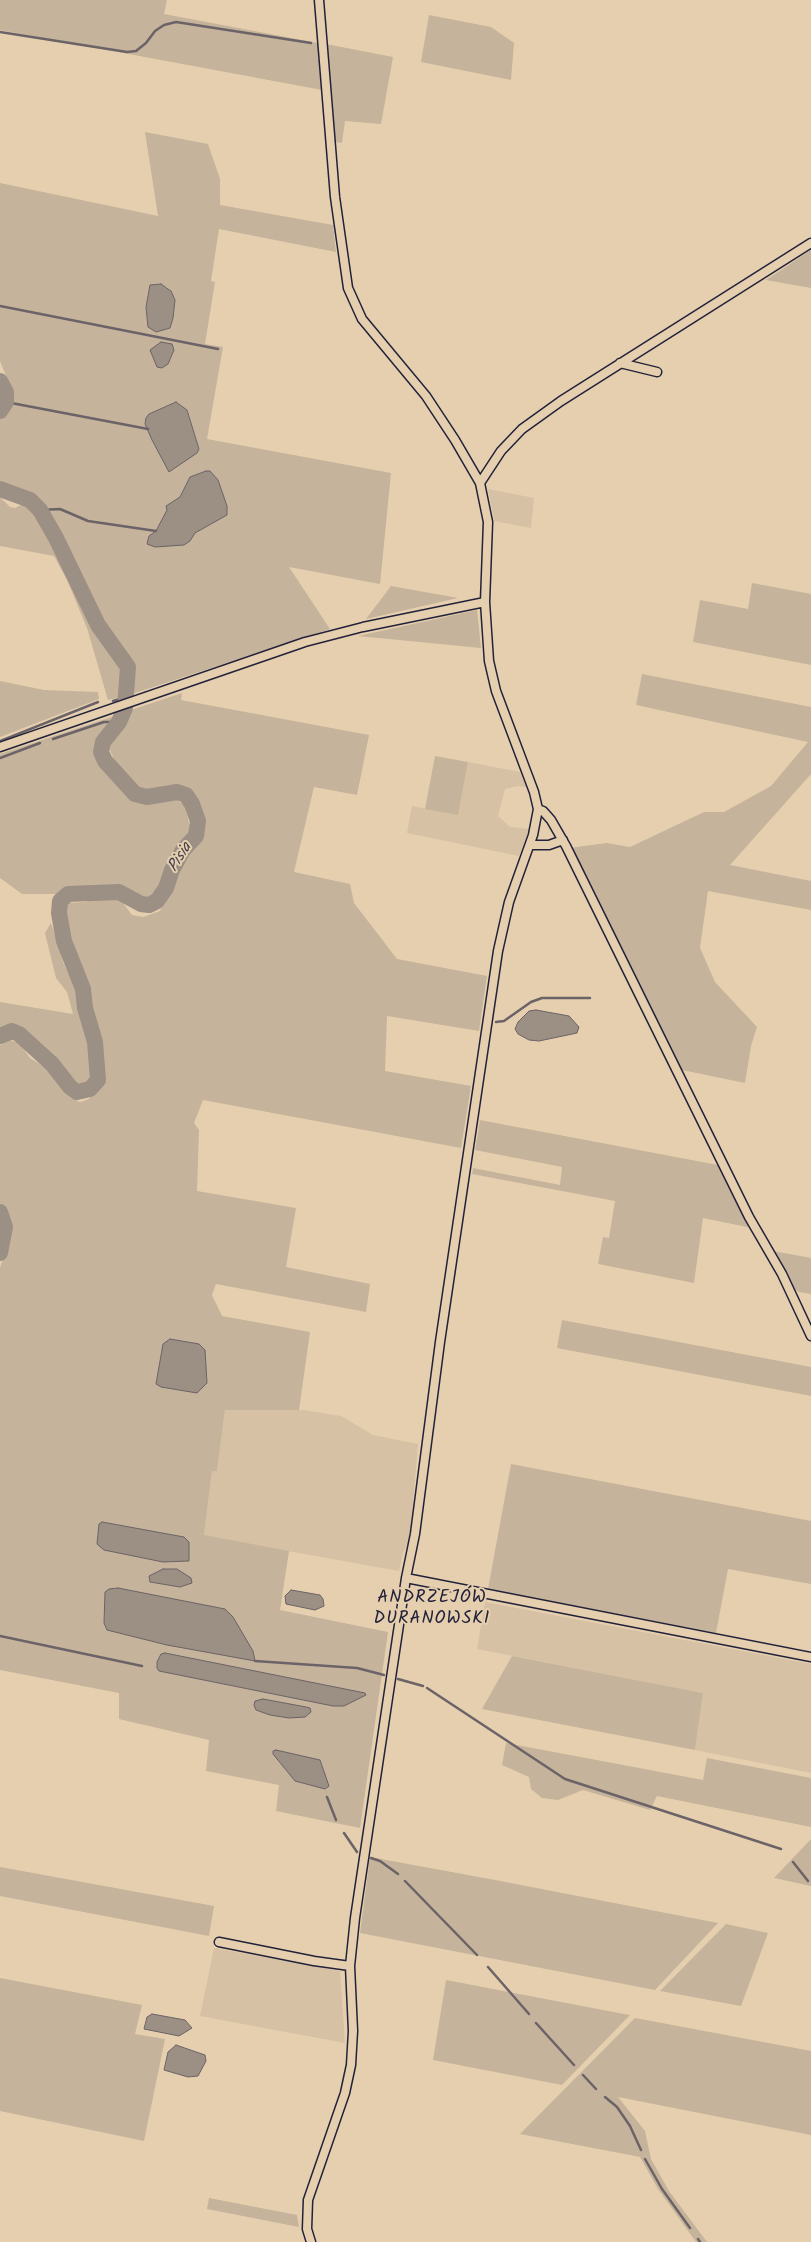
<!DOCTYPE html>
<html>
<head>
<meta charset="utf-8">
<style>
	body { margin:0 }
	canvas { display:block; background:#e5cfae }
</style>
</head>
<body>
<canvas width="811" height="2242"></canvas>
<script>
const c = document.querySelector('canvas').getContext('2d');
c.lineJoin = 'round';
function fillPath(path, color) {
  c.fillStyle = color;
  c.fill(path, 'evenodd');
}
function shape(rows) {
  const path = new Path2D();
  for (const r of rows) {
    path.moveTo(r[0], r[1]);
    for (let i = 2; i < r.length; i += 2) path.lineTo(r[i], r[i + 1]);
  }
  return path;
}
function trace(path, color, width, dash) {
  c.strokeStyle = color;
  c.lineWidth = width;
  c.lineCap = dash ? 'butt' : 'round';
  c.setLineDash(dash || []);
  c.stroke(path);
}
function write(font, color, halo, rows, align = 'center') {
  c.font = font + ' Kalam,sans-serif';
  c.lineWidth = 4;
  c.setLineDash([]);
  c.textBaseline = 'middle';
  c.strokeStyle = halo;
  c.fillStyle = color;
  for (const [text, x, y, turn = 0] of rows) {
    c.save();
    c.translate(x, y);
    c.rotate((+turn || 0) * Math.PI / 180);
    c.textAlign = isNaN(turn) ? turn : align;
    if (halo) c.strokeText(text, 0, 0);
    c.fillText(text, 0, 0);
    c.restore();
  }
}
fillPath(shape([
	[488,489,534,498,531,528,494,521],
	[468,762,520,772,526,787,517,786,505,789,498,816,510,827,529,829,519,856,407,833,412,806,458,815],
	[225,1410,303,1410,341,1416,373,1435,418,1444,410,1538,403,1553,399,1571,204,1536,212,1470,217,1471],
	[485,1602,811,1664,811,1773,695,1750,703,1693,477,1649],
	[214,1948,340,1971,345,2043,200,2016]
]), '#d6c1a5');
fillPath(shape([
	[0,0,167,0,164,14,318,43,322,90,0,30],
	[429,15,491,27,514,43,511,80,421,62],
	[326,44,393,57,381,124,345,121,342,143,335,142],
	[145,132,208,144,220,179,220,205,333,225,336,252,219,229,211,281,215,282,205,344,223,347,207,439,391,473,380,584,289,567,330,629,132,694,130,663,124,657,102,624,75,563,39,500,0,481,0,418,12,405,13,394,0,361,0,183,158,216],
	[150,285,167,287,171,291,175,300,170,328,146,307],
	[176,402,187,410,199,449,174,469,149,414],
	[811,250,811,288,766,280],
	[0,497,10,507,15,508,23,504,32,511,51,538,80,597,90,624,125,673,122,679,125,687,120,697,108,700,87,628,67,580,54,556,0,546],
	[752,583,811,594,811,665,693,642,700,600,748,609],
	[391,586,436,594,458,598,366,619],
	[477,610,481,648,358,636],
	[642,674,811,707,811,774,730,865,811,881,811,910,708,891,700,948,715,982,757,1027,751,1046,745,1083,682,1070,569,848,607,843,630,847,704,812,724,812,771,786,808,742,636,705],
	[0,681,44,690,98,692,99,699,0,737],
	[182,693,181,700,369,735,357,795,314,787,294,872,350,884,354,903,397,959,487,976,479,1031,387,1016,385,1071,471,1086,461,1148,203,1100,194,1123,199,1130,197,1191,296,1208,286,1267,370,1284,366,1312,216,1284,212,1295,222,1316,310,1332,299,1410,225,1410,217,1471,212,1471,204,1535,289,1551,280,1610,388,1632,360,1828,276,1811,279,1785,206,1771,209,1740,119,1719,119,1693,0,1670,0,1268,7,1244,10,1225,7,1214,0,1205,0,1045,10,1040,19,1043,30,1058,49,1070,77,1101,81,1102,89,1099,95,1088,102,1086,105,1079,100,1043,78,961,65,925,63,908,68,903,86,902,93,898,116,898,120,899,132,915,143,917,160,911,182,861,200,839,203,824,199,818,198,803,192,793,178,788,147,793,137,791,120,774,108,745,129,717,131,710],
	[117,715,103,734,96,750,98,761,130,800,147,803,176,799,185,806,191,831,167,867,163,883,155,893,148,898,117,887,68,887,58,894,22,894,0,878,0,754],
	[435,756,468,762,458,815,425,809],
	[51,923,58,942,63,962,77,991,91,1048,94,1070,91,1080,85,1083,77,1083,65,1076,60,1065,18,1028,5,1025,0,1028,0,1002,73,1014,67,992,56,978,45,933],
	[480,1120,718,1165,752,1228,703,1218,694,1283,598,1264,603,1237,609,1238,615,1201,472,1174,473,1168,560,1185,562,1167,475,1150],
	[773,1251,811,1258,811,1294,799,1292,789,1286],
	[562,1320,811,1367,811,1396,557,1348],
	[511,1464,811,1521,811,1584,728,1569,716,1633,488,1589],
	[512,1656,703,1693,695,1750,482,1709],
	[506,1743,703,1780,707,1758,811,1778,811,1827,657,1796,650,1810,583,1790,558,1800,542,1798,531,1789,529,1777,502,1765],
	[811,1839,811,1886,774,1878],
	[370,1857,495,1880,718,1923,655,1990,360,1933],
	[0,1867,214,1906,209,1936,0,1896],
	[726,1924,768,1933,741,2006,660,1991],
	[0,1978,142,2005,135,2034,165,2039,144,2141,0,2111],
	[446,1980,624,2014,630,2015,562,2085,433,2060],
	[635,2018,811,2051,811,2135,618,2097,645,2131,651,2159,669,2191,707,2242,696,2242,658,2189,640,2157,520,2134],
	[209,2198,297,2215,299,2227,207,2209]
]), '#c6b39b');
const water = shape([
	[161,284,171,291,175,300,173,318,170,328,156,332,148,327,146,307,150,285,161,284],
	[161,342,172,344,174,350,168,364,162,368,157,367,150,350,161,342],
	[176,402,187,410,199,449,197,453,169,472,152,440,145,424,146,418,149,414,176,402],
	[206,471,210,471,218,480,227,506,227,515,195,533,190,541,184,545,155,547,147,544,149,536,156,531,167,510,166,506,180,497,190,477,206,471],
	[536,1010,569,1016,579,1027,577,1033,539,1041,529,1040,518,1034,515,1029,518,1022,529,1011,536,1010],
	[170,1339,199,1344,205,1350,207,1383,197,1393,161,1387,156,1384,163,1344,170,1339],
	[102,1522,184,1537,189,1542,189,1561,163,1562,104,1550,97,1544,99,1524,102,1522],
	[163,1569,177,1569,191,1578,192,1583,180,1587,150,1582,149,1576,163,1569],
	[118,1588,225,1609,233,1617,253,1651,255,1661,167,1645,107,1630,104,1623,105,1592,109,1589,118,1588],
	[291,1590,320,1595,323,1599,324,1606,315,1610,286,1604,285,1596,291,1590],
	[165,1653,365,1693,366,1695,344,1706,333,1706,159,1671,157,1668,157,1662,161,1654,165,1653],
	[263,1699,306,1707,310,1708,311,1712,305,1717,289,1718,270,1715,256,1710,254,1705,255,1701,263,1699],
	[276,1750,320,1760,329,1786,325,1789,295,1781,273,1754,273,1751,276,1750],
	[152,2014,185,2020,192,2028,179,2036,144,2029,147,2017,152,2014],
	[176,2045,205,2055,206,2061,198,2076,188,2077,164,2070,168,2052,176,2045]
]);
fillPath(water, '#9c8f84');
trace(water, '#6b6367', 1);
trace(shape([
	[0,32,127,52,136,51,146,43,155,31,164,25,176,22,311,43],
	[0,306,218,349],
	[6,402,148,429],
	[40,510,60,509,88,521,156,531],
	[113,701,126,697],
	[53,739,104,722,119,722],
	[0,741,98,702],
	[0,758,40,743],
	[496,1022,504,1021,531,1002,542,998,590,998],
	[0,1636,142,1666],
	[255,1661,357,1668,384,1675],
	[398,1679,423,1686],
	[427,1688,565,1779,781,1849],
	[327,1797,336,1820],
	[344,1833,357,1852],
	[371,1858,380,1861,398,1874],
	[793,1862,808,1881],
	[405,1881,477,1955],
	[488,1967,529,2014],
	[536,2023,574,2065],
	[583,2075,596,2089],
	[605,2097,617,2107,630,2126,641,2150],
	[645,2159,662,2189,690,2228],
	[698,2239,700,2242]
]), '#6b6367', 2.5);
trace(shape([
	[0,381,6,392,6,402,0,411],
	[0,489,30,500,40,510,56,538,98,625,128,667,125,708,119,722,103,742,101,752,105,761,135,794,147,797,177,792,186,795,192,804,198,821,196,836,183,850,172,870,166,888,157,901,149,905,141,904,119,892,68,894,60,901,59,913,64,941,83,989,85,1008,95,1042,98,1080,90,1089,77,1092,70,1087,52,1064,19,1034,12,1031,0,1036],
	[0,1212,5,1227,0,1253]
]), '#9c8f84', 16);
const minor = shape([
	[620,363,657,372],
	[480,483,501,451,522,429,561,401,811,243],
	[0,747,305,642,363,627,485,602],
	[538,809,543,811,551,820,566,846,749,1217,782,1274,811,1336],
	[530,845,549,845,563,840],
	[406,1578,811,1657],
	[219,1942,314,1961,350,1966],
	[311,2242,307,2229,308,2200,345,2093,351,2065,353,2031,350,1966,355,1918,406,1578,415,1534,440,1342,498,951,509,902,533,835,538,809,534,792,496,691,489,661,485,602,488,522,480,483,455,440,426,396,362,319,348,288,335,197,319,0]
]);
trace(minor, '#22223b', 11);
trace(minor, '#e5cfae', 8);
write('italic 16px', '#403d4d', '#e5cfae', [
	["Pisia",181,858,-58]
]);
c.letterSpacing = '1px';
write('18px', '#22223b', '#e5cfae', [
	["ANDRZEJÓW",432,1599],
	["DURANOWSKI",432,1620]
]);
c.letterSpacing = '0px';
</script>
</body>
</html>
